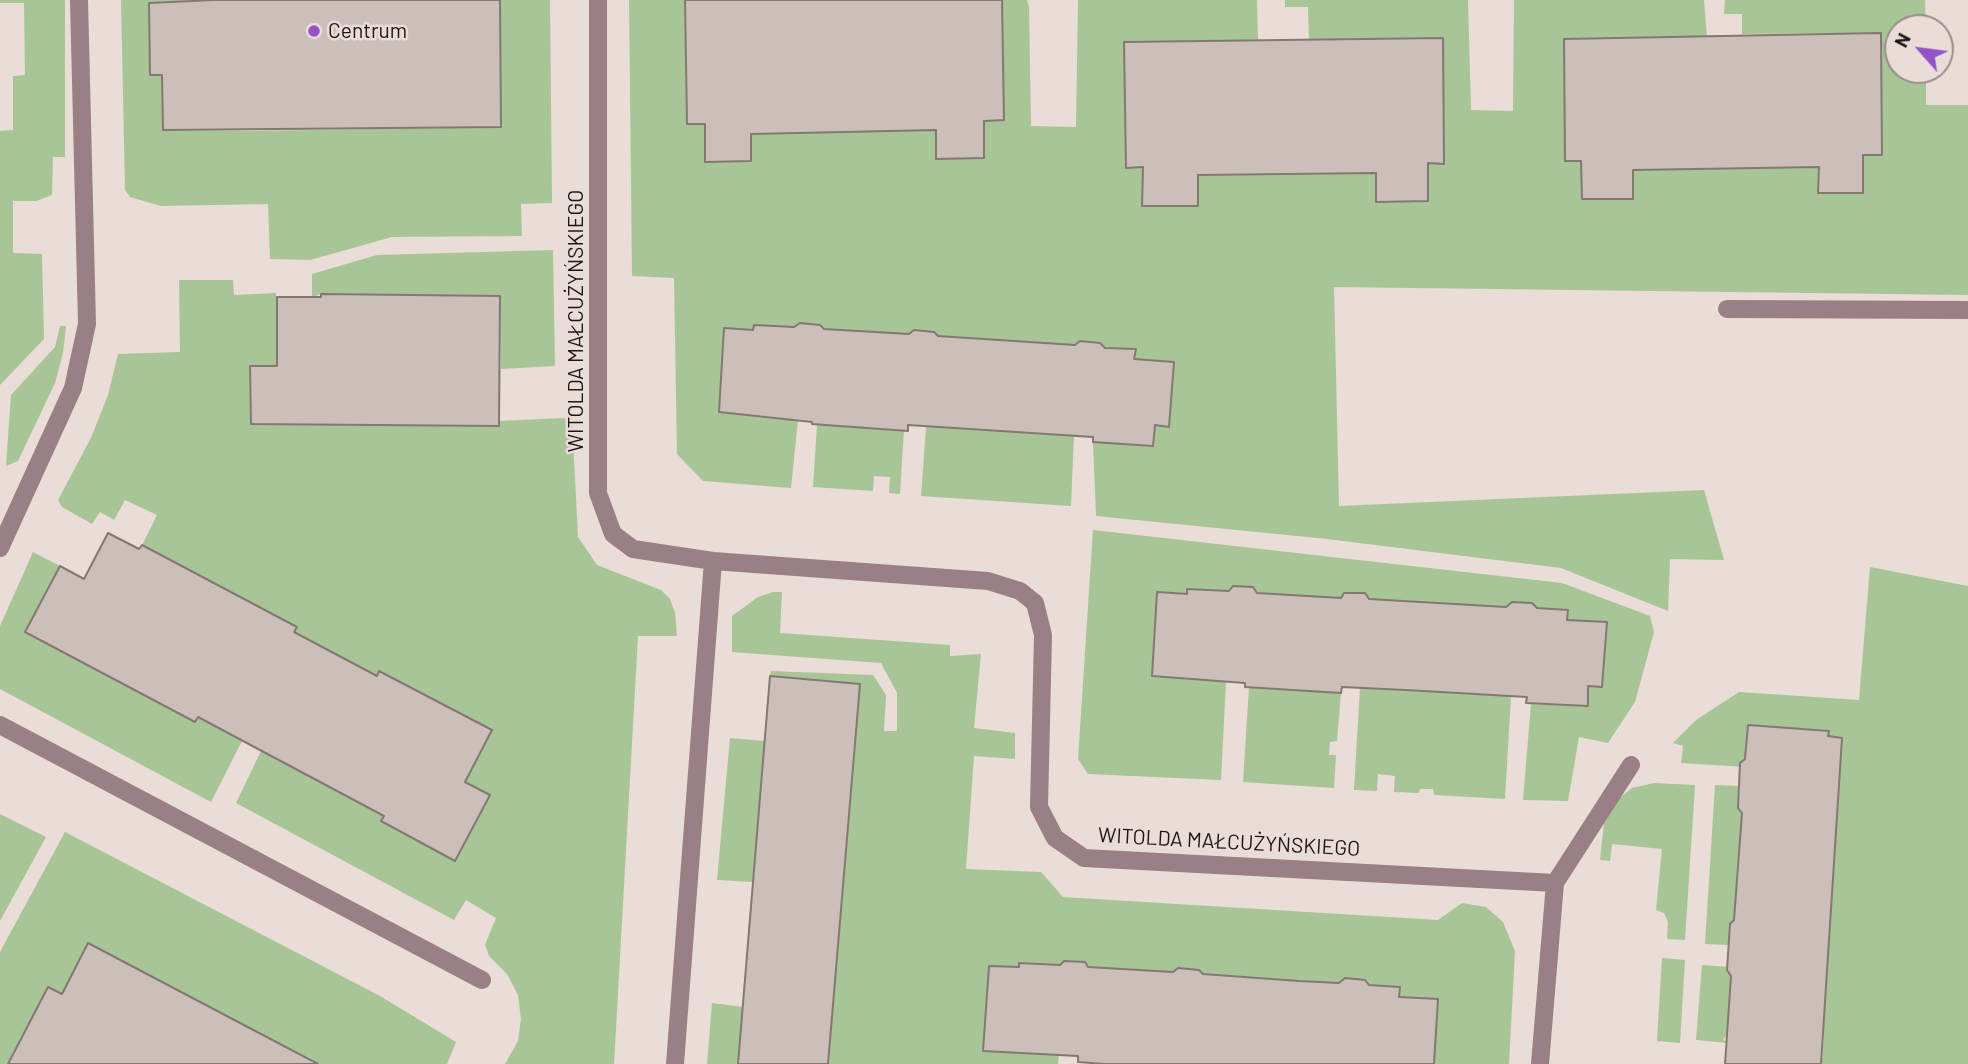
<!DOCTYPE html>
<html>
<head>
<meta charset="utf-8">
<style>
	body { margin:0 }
	#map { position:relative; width:1968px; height:1064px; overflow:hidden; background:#eadcd7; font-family:Barlow,sans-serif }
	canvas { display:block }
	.north { position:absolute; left:1884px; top:14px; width:70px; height:70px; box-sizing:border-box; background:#eadcd7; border:2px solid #988d8a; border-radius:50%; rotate:298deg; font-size:19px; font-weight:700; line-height:28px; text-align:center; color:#1c1716 }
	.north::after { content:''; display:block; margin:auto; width:24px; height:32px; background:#9253c9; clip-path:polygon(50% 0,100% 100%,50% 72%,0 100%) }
</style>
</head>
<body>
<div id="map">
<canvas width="1968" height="1064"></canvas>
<div class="north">N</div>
</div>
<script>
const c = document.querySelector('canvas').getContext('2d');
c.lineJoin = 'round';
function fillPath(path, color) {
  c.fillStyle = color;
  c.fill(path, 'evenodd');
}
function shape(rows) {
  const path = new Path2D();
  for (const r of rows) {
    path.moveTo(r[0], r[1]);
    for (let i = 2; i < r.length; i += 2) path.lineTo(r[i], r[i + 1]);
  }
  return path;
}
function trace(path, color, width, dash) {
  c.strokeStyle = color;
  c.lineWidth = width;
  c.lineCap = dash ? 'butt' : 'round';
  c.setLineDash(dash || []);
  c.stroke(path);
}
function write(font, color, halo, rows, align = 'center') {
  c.font = font + ' Barlow,sans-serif';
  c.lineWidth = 5;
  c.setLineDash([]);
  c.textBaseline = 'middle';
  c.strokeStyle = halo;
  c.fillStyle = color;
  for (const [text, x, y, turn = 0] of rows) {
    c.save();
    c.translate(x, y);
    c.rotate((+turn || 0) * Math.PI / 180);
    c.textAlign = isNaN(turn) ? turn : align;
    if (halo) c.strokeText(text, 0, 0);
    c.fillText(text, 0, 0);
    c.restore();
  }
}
fillPath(shape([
	[0,0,65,0,65,157,53,157,52,195,36,201,13,201,13,253,42,254,44,339,0,385,0,131,13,130,13,76,25,75,24,3,0,3],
	[121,0,214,0,149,3,150,74,162,75,163,130,246,131,501,127,500,0,550,0,552,203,521,204,522,236,392,237,310,260,270,259,268,204,161,206,130,197,125,190],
	[629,0,702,0,688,124,705,124,751,134,936,130,936,159,984,121,1004,119,1002,0,1027,0,1029,7,1031,126,1076,127,1078,0,1257,0,1258,40,1124,42,1127,168,1143,167,1143,206,1198,206,1198,175,1376,173,1377,202,1428,201,1428,163,1444,163,1443,38,1309,39,1308,7,1285,7,1285,0,1468,0,1471,110,1513,111,1514,0,1704,0,1707,37,1564,39,1565,161,1581,161,1582,199,1633,199,1633,170,1819,167,1819,193,1862,193,1863,155,1882,154,1881,33,1742,34,1742,14,1724,14,1725,0,1925,0,1926,28,1898,28,1898,70,1926,70,1926,105,1968,105,1968,295,1334,287,1339,506,1704,490,1724,560,1670,559,1668,611,1561,568,1327,539,1096,516,1093,442,1153,446,1155,425,1168,426,1174,362,1134,359,1135,349,1105,348,1100,343,1080,341,1075,345,938,336,934,332,914,330,909,334,824,329,820,325,800,323,794,327,754,325,753,330,724,328,719,412,798,420,791,488,703,481,677,454,674,278,632,276],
	[553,250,555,366,501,369,500,296,321,294,312,297,312,274,377,255],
	[179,280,233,280,234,295,276,293,277,366,250,366,251,424,498,426,499,421,563,418,572,420,578,537,597,565,661,590,670,599,675,613,677,636,638,636,614,1064,505,1064,518,1041,521,1019,518,995,507,974,489,956,485,945,496,918,466,900,454,920,236,803,261,751,384,816,381,822,455,861,490,796,465,782,492,730,380,671,377,676,318,645,289,642,296,627,142,545,157,515,125,500,114,520,100,512,92,524,62,507,58,500,91,438,108,395,118,354,180,352],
	[60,326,66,326,63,353,55,383,18,461,6,466,11,395,55,347],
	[817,425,904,430,900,494,889,493,890,477,874,476,873,491,813,487],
	[926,427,1074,436,1071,506,921,496],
	[1093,530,1562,583,1650,616,1654,632,1635,702,1608,743,1579,737,1568,801,1523,800,1531,704,1587,706,1588,686,1602,686,1607,622,1567,620,1567,610,1369,599,1365,593,1344,593,1341,598,1257,593,1253,587,1229,591,1188,589,1187,594,1158,592,1153,665,1182,679,1226,682,1221,780,1088,774,1078,759],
	[33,552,60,566,25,632,194,722,199,715,243,739,211,802,0,689,0,626],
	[1870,567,1968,586,1968,1064,1822,1064,1824,1032,1820,1032,1826,988,1842,738,1828,736,1828,731,1748,725,1745,759,1741,762,1745,767,1681,763,1683,746,1673,743,1696,720,1739,692,1859,700],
	[773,592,782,592,780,633,950,645,950,656,981,654,974,728,1015,733,1015,759,974,756,966,869,1041,872,1063,897,1438,920,1462,903,1486,907,1503,922,1515,951,1509,1064,1420,1064,1434,1064,1438,999,1399,997,1399,987,1369,985,1365,980,1345,978,1339,983,1300,980,1299,985,1203,974,1199,970,1178,968,1173,972,1088,967,1085,962,1064,961,1060,965,1019,963,1019,967,989,966,983,1050,1059,1055,1058,1064,828,1064,860,684,770,676,771,671,873,675,886,695,884,731,897,731,897,693,881,663,732,652,732,616,758,597],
	[1249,687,1341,693,1337,741,1330,742,1329,755,1336,755,1334,788,1243,782],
	[1360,687,1511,696,1505,799,1434,795,1433,789,1420,789,1419,793,1394,792,1395,776,1378,774,1377,791,1354,790],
	[730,738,765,741,753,882,717,880],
	[1654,783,1695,785,1685,940,1667,939,1668,922,1664,913,1656,910,1662,849,1612,844,1610,861,1600,860,1604,823,1615,802,1632,788],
	[1715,785,1739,786,1738,808,1742,813,1734,920,1729,945,1705,944],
	[0,814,46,837,0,921],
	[65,832,380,996,456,1042,447,1064,318,1064,88,943,62,994,48,987,11,1058,21,1064,0,1064,0,952],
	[1662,958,1685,960,1680,1043,1657,1041],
	[1702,965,1731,967,1727,1035,1723,1039,1727,1043,1696,1040],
	[712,1003,743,1007,738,1064,707,1064]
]), '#a7c597');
const building = shape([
	[214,0,500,0,501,127,163,130,162,75,150,75,149,3,214,0],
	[685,0,1002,0,1004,120,984,121,984,158,936,159,936,130,751,134,751,161,705,162,705,124,687,124,685,0],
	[1881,33,1882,155,1863,155,1863,193,1818,193,1819,167,1633,170,1633,199,1582,199,1581,161,1565,161,1564,39,1881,33],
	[1443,38,1444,164,1428,163,1428,201,1376,202,1376,173,1198,175,1198,206,1142,206,1143,167,1126,168,1124,42,1443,38],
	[321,294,500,296,499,426,251,424,250,366,277,366,277,297,321,297,321,294],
	[800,323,820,325,824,329,909,334,914,330,934,332,938,336,1075,345,1080,341,1100,343,1105,348,1136,349,1134,359,1174,362,1169,427,1155,425,1153,446,1093,442,1093,437,908,425,908,431,812,424,812,422,719,412,724,328,753,330,754,325,794,327,800,323],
	[108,533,139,549,142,545,297,627,294,632,377,676,379,671,492,730,465,782,490,795,455,861,381,821,384,816,198,717,195,722,25,632,60,566,84,579,108,533],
	[1233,586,1253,587,1257,593,1341,598,1344,593,1365,593,1369,599,1506,607,1512,602,1532,603,1537,608,1568,610,1567,620,1607,622,1602,687,1588,686,1588,706,1526,703,1527,697,1406,690,1342,687,1341,693,1245,687,1245,683,1152,676,1157,592,1187,594,1187,589,1229,591,1233,586],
	[770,676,860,684,828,1064,738,1064,770,676],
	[1748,725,1829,731,1828,736,1842,738,1821,1064,1725,1064,1731,976,1727,970,1730,924,1734,920,1742,813,1738,808,1740,763,1745,759,1748,725],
	[88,943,242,1024,318,1064,8,1064,48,987,62,994,88,943],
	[1064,961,1085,962,1088,967,1173,972,1178,968,1199,970,1203,974,1299,981,1339,983,1345,978,1365,980,1369,985,1400,987,1399,997,1438,999,1434,1064,1104,1064,1078,1062,1078,1056,983,1051,989,966,1019,967,1019,963,1060,965,1064,961]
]);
fillPath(building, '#ccbfba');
trace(building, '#847873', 2);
trace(shape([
	[598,0,598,493,613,534,633,549,713,561,988,581,1020,591,1035,603,1043,635,1039,807,1055,838,1084,858,1555,883,1540,1064],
	[1727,309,1968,310],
	[0,548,73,388,87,324,79,0],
	[0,725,482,980],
	[1555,883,1631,765],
	[675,1064,713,561]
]), '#9a7f84', 18);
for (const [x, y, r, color] of [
	[314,31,7,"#9253c9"]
]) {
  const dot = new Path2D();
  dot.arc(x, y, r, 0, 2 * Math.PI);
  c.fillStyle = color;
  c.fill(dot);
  trace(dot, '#eadcd7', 2.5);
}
write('21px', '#1c1716', '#eadcd7', [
	["Centrum",328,31]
], 'left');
write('21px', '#1c1716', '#eadcd7', [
	["WITOLDA MAŁCUŻYŃSKIEGO",576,321,-90],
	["WITOLDA MAŁCUŻYŃSKIEGO",1229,842,3]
]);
</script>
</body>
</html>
